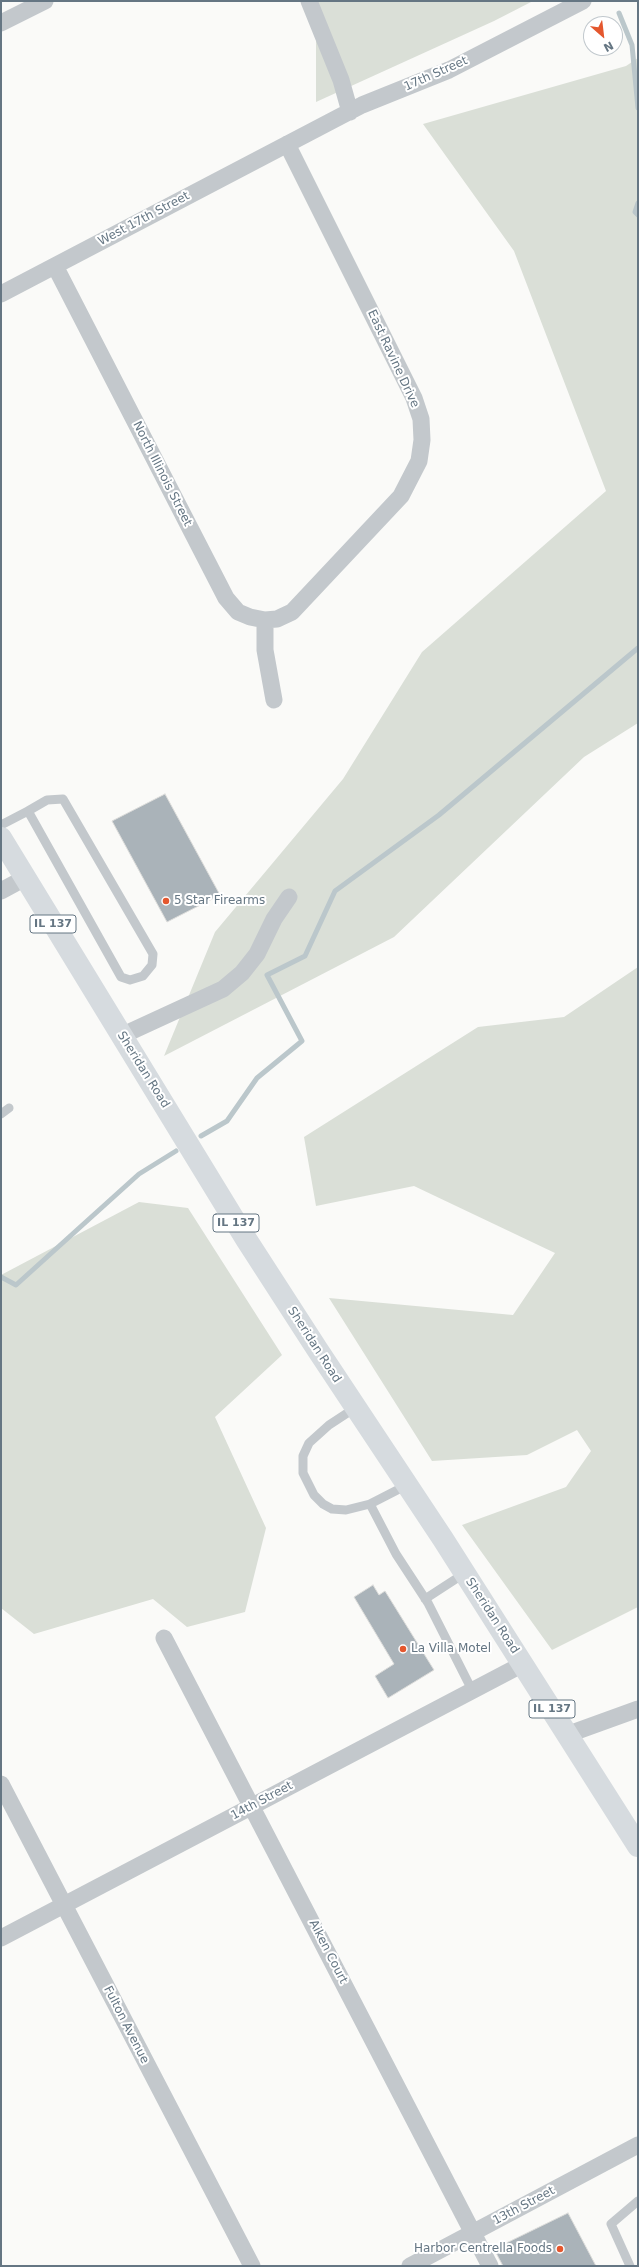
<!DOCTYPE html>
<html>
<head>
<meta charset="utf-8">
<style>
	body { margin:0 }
	#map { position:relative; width:639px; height:2267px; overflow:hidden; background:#fafaf8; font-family:"DejaVu Sans",sans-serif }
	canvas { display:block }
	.frame { position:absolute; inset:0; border:2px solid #657683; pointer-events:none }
	.north { position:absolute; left:583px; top:16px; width:40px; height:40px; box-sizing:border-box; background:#fff; border:1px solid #c1c8cd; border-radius:50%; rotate:152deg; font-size:11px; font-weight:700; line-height:16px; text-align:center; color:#657683 }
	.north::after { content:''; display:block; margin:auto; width:14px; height:18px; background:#e4572e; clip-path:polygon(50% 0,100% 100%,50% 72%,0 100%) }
</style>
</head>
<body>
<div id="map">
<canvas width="639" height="2267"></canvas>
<div class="frame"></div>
<div class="north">N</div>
</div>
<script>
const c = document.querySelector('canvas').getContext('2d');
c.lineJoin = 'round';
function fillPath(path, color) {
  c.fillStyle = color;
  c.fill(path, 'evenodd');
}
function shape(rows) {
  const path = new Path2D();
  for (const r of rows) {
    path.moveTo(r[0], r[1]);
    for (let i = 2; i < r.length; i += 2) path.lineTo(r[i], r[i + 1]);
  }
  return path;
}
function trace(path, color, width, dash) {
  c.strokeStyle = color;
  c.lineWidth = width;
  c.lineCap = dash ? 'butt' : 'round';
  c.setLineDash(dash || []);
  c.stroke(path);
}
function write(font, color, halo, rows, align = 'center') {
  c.font = font + ' "DejaVu Sans",sans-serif';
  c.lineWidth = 4;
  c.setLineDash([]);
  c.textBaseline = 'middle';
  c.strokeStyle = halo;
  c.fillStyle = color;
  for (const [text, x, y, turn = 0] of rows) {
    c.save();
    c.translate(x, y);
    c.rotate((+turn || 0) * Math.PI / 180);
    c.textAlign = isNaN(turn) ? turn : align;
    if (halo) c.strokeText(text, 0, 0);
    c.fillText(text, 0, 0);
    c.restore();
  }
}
fillPath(shape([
	[313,1,533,1,494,21,316,102,316,8],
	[638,58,638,723,584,757,394,937,164,1056,215,932,343,779,422,652,606,491,514,251,423,124,626,66],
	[638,967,638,1607,552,1650,462,1525,566,1487,591,1451,577,1430,527,1455,432,1461,329,1298,513,1315,555,1253,414,1186,316,1206,304,1137,478,1027,564,1017],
	[139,1202,188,1208,282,1355,215,1417,266,1528,245,1612,187,1627,153,1599,34,1634,1,1608,1,1275]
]), '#dadfd7');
trace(shape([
	[619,13,632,45,638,108],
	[638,203,635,212,638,215],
	[201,1136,227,1121,257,1078,302,1041,267,975,305,956,335,891,439,815,638,648],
	[1,1277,16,1285,139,1174,176,1151]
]), '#bbc7cb', 5);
const building = shape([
	[165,794,220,895,167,922,112,821,165,794],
	[373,1585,379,1595,385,1591,434,1670,388,1698,375,1676,394,1664,354,1597,373,1585],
	[568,2213,596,2266,503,2266,494,2249,568,2213]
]);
fillPath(building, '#aab3b9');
trace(building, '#dcdcda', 1);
trace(shape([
	[63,799,153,954,152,965,143,976,130,980,121,977,28,811,47,800,63,799],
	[1,825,28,811],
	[1,1114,9,1108],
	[355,1408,329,1425,309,1443,303,1456,303,1473,314,1495,323,1504,332,1509,346,1510,370,1504],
	[407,1485,370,1504,396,1554,428,1603,472,1690],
	[425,1599,465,1573],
	[630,2266,611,2224,638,2201]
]), '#c3c8cc', 9);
trace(shape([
	[309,1,341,80,350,112],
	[1,23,45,1],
	[55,266,226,598,238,612,250,617,265,620,277,619,292,612,401,496,419,461,422,440,421,419,414,398,287,144],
	[1,294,362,105,449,70,583,1],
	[265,620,265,650,274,700],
	[1,891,25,878],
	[121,1036,223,989,242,973,257,954,274,919,289,897],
	[164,1638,490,2266],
	[569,1734,638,1709],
	[1,1784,252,2266],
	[1,1938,523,1664],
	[410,2266,638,2145]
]), '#c3c8cc', 17);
trace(shape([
	[1,838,246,1239,317,1349,443,1539,638,1846]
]), '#d6dbdf', 22);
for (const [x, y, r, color] of [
	[166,901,4,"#e4572e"],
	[403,1649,4,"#e4572e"],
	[560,2249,4,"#e4572e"]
]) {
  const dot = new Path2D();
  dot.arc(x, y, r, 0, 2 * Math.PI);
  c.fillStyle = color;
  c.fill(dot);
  trace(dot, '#fff', 1.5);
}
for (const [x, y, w] of [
	[53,924,46],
	[236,1223,46],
	[552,1709,46]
]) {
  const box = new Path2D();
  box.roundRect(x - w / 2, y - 9, w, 18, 3);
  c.fillStyle = '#fff';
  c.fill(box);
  trace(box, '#657683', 1);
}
write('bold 11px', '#657683', null, [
	["IL 137",53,924],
	["IL 137",236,1223],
	["IL 137",552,1709]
]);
write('12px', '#657683', '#fff', [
	["17th Street",436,74,-24],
	["West 17th Street",144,219,-28],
	["East Ravine Drive",393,359,65],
	["North Illinois Street",162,474,63],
	["Sheridan Road",143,1070,58],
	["Sheridan Road",314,1345,57],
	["Sheridan Road",492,1616,57],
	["14th Street",262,1801,-28],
	["Aiken Court",328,1952,63],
	["Fulton Avenue",126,2025,63],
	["13th Street",524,2206,-28]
]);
write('12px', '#657683', '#fff', [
	["5 Star Firearms",174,901],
	["La Villa Motel",411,1649],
	["Harbor Centrella Foods",552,2249,"right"]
], 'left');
</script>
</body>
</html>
